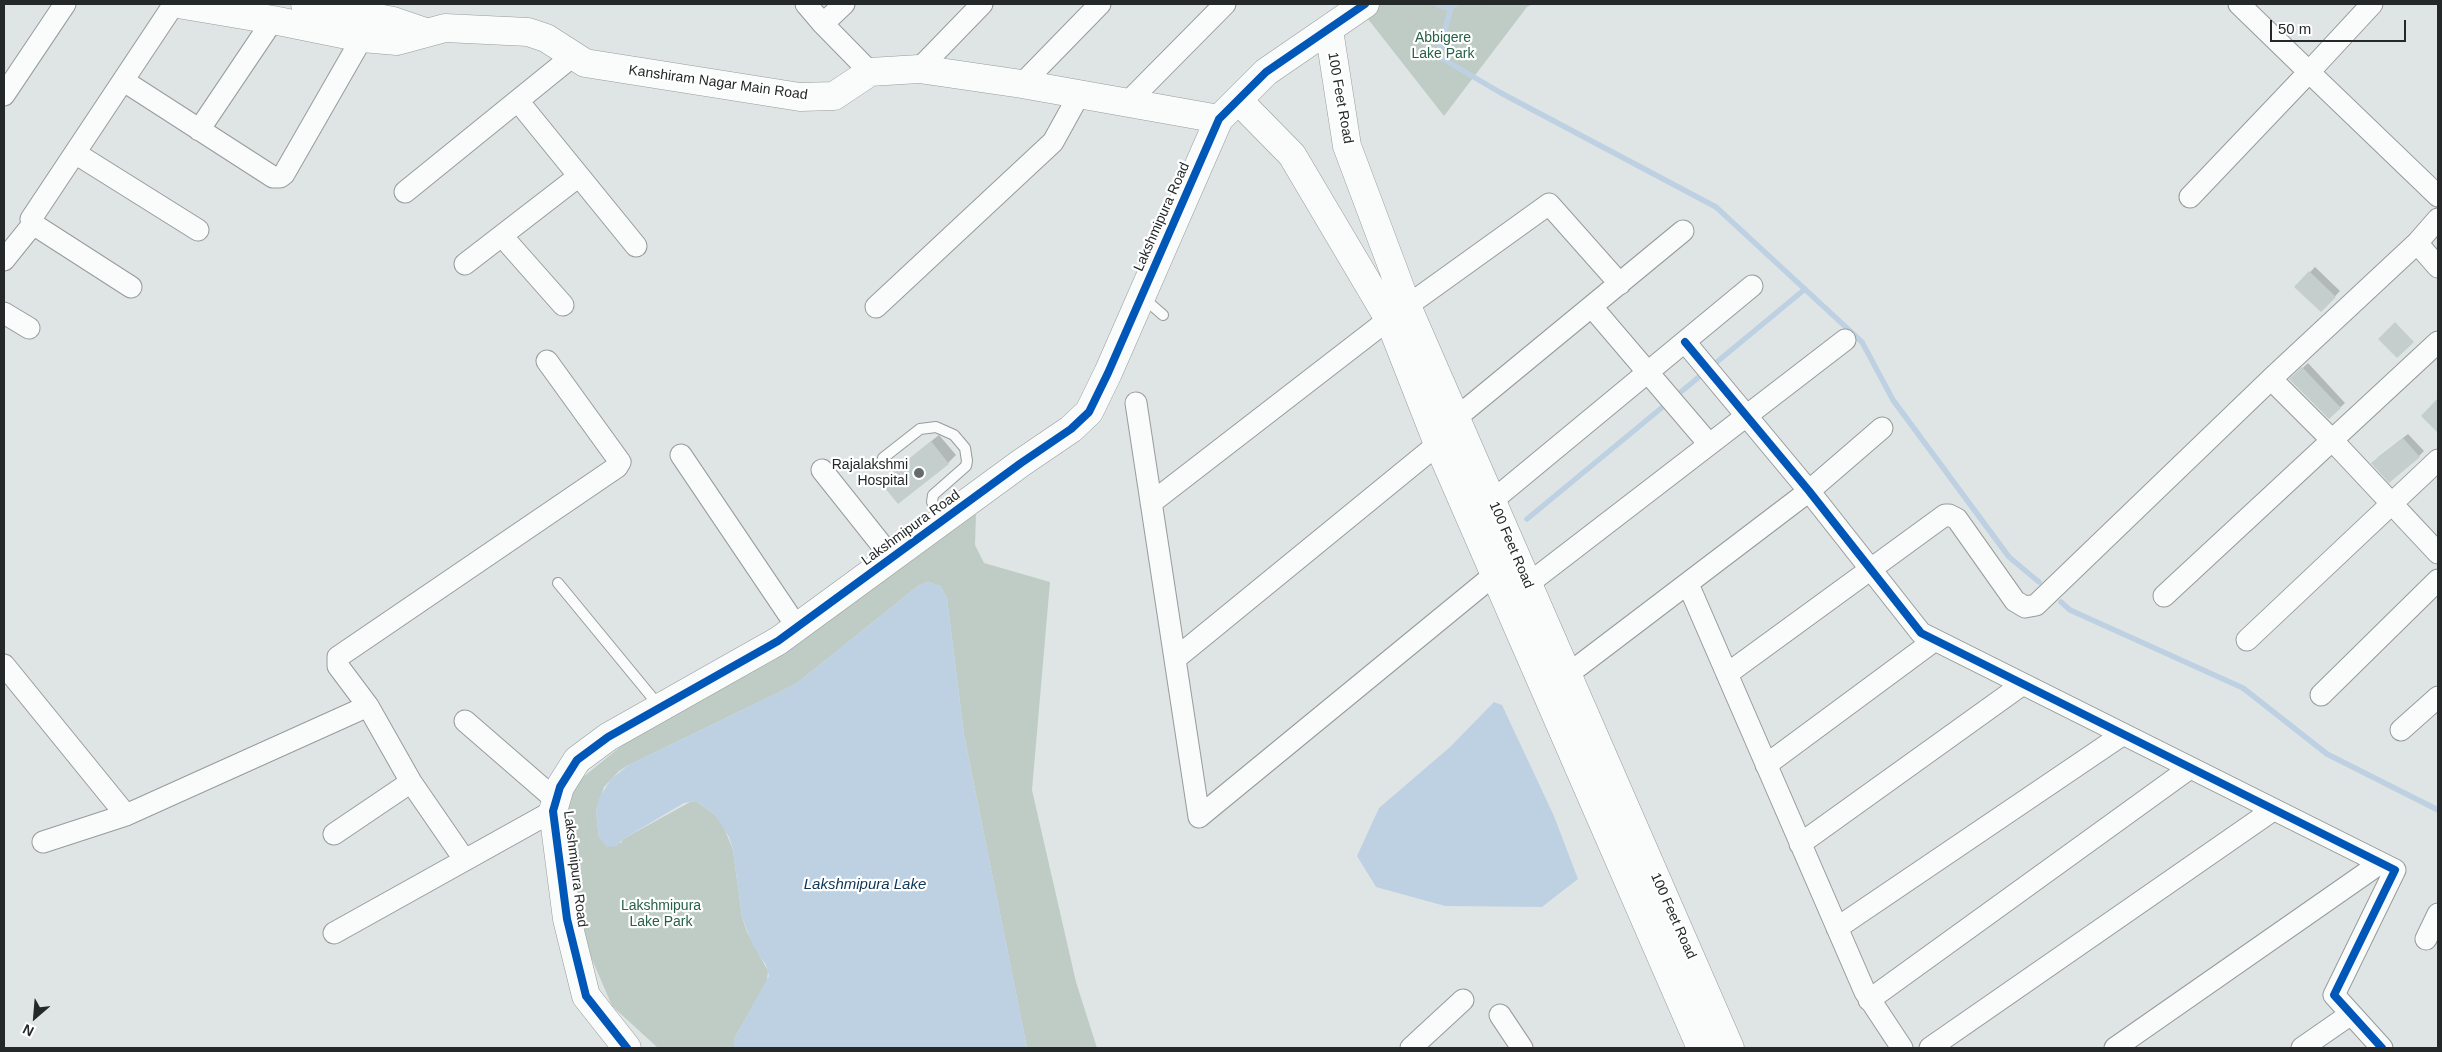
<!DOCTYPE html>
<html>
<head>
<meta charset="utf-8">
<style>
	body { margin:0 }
	#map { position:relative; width:2442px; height:1052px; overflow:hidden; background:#dfe5e5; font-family:Helvetica,sans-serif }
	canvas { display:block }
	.frame { position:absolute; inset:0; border:5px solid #242828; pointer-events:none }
	.north { position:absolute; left:10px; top:992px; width:50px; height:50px; -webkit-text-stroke:4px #fff; paint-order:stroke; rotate:207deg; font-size:14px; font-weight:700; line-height:20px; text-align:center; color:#242828 }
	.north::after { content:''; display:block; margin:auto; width:18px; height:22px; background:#242828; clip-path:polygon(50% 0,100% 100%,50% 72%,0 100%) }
	.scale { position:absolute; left:2270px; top:20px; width:136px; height:22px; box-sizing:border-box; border:2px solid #242828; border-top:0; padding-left:6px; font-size:15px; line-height:18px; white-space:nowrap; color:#242828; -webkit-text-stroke:4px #fff; paint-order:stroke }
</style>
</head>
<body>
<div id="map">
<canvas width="2442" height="1052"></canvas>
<div class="frame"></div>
<div class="north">N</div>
<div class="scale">50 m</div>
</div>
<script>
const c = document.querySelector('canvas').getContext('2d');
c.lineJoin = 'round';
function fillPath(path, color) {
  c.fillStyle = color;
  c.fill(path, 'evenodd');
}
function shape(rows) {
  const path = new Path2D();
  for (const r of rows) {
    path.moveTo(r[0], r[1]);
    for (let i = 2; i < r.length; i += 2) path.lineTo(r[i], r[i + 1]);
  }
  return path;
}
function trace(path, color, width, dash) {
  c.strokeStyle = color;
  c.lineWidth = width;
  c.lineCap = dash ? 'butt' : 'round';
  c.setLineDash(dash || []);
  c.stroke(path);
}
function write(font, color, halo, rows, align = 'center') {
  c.font = font + ' Helvetica,sans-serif';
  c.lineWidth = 4.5;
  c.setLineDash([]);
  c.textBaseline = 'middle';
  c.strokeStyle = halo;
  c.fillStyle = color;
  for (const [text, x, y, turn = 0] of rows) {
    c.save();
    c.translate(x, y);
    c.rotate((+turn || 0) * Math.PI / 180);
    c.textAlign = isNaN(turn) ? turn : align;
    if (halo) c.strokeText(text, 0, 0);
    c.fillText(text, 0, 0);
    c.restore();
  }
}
fillPath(shape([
	[1379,4,1533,4,1527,7,1444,116,1368,19],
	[976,514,975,545,984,563,1050,582,1032,790,1076,982,1097,1048,1027,1048,964,735,947,598,940,586,928,582,918,586,796,684,629,765,619,771,604,787,596,810,599,838,621,843,623,839,690,802,696,801,715,815,723,825,733,850,742,917,747,932,768,971,767,981,734,1039,734,1048,658,1048,612,1006,573,915,566,791,631,738,776,659]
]), '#bfccc6');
fillPath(shape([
	[1431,4,1461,4,1451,10,1444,10],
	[928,582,940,586,947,598,964,735,1027,1048,734,1048,734,1039,769,976,766,965,753,946,742,917,733,850,729,837,715,815,696,801,684,803,623,839,617,846,607,847,599,838,596,810,599,798,611,779,629,765,796,684,918,586],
	[1494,702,1502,705,1554,816,1578,879,1542,907,1445,906,1376,887,1357,856,1379,808,1450,747]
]), '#bed1e3');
fillPath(shape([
	[2315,267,2340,291,2321,311,2296,287],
	[2308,363,2345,403,2329,418,2291,379],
	[2408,434,2424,451,2419,456,2377,458],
	[939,435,956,455,948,463,889,475]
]), '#0003');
trace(shape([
	[1452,4,1438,56,1501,93,1716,207,1862,342,1893,400,2009,557,2039,582],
	[1712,366,1805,289],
	[1527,519,1705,372],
	[2061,602,2070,610,2243,688,2327,754,2438,810]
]), '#bed1e3', 5.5);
fillPath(shape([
	[2309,271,2336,297,2321,312,2294,287],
	[2395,322,2414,342,2397,358,2378,339],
	[2302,367,2341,408,2329,419,2289,379],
	[2438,398,2438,433,2421,416],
	[2403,438,2420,457,2389,483,2371,463],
	[931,441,949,464,898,504,880,482]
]), '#c4cecd');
const lane = shape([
	[1147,294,1148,302,1163,315],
	[883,458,920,429,936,427,954,435,965,448,967,461,966,466,933,495,932,502,943,519],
	[558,583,660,707]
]);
const street = shape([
	[806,4,823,24,870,72],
	[2239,4,2309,72,2372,4],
	[823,24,844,4],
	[919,69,982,4],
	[124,81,273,177,280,177,284,174,362,38],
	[1022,84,1100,4],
	[4,95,65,4],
	[518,101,636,246],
	[1128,102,1225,4],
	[199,130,273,20],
	[75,153,198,230],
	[405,192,574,55],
	[2190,197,2309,72,2438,196],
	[502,236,563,305],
	[2417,243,2438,267],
	[4,260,33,224],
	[465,264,579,176],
	[131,287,33,224,31,219,174,4],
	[876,307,1053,142,1079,95],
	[1592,307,1709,444],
	[4,313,29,328],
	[1685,342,1809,491,1921,633,2395,870,2334,995,2382,1048],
	[2271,379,2417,243,2438,219],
	[1136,403,1199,817],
	[1456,418,1683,231],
	[681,455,797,627],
	[822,470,892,558],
	[1492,501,1752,286],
	[1151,503,1389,319,1549,204,1620,284],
	[1528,584,1845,340],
	[1688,584,1865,992,1902,1048],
	[2164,596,2438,342],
	[2247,640,2438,460],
	[1175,659,1438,444],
	[4,665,126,815],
	[1727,674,1945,515,1949,515,1957,519,2015,601,2025,607,2036,605,2271,379,2333,441,2438,553],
	[1567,675,1809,491,1882,428],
	[2321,695,2438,580],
	[368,706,338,666,338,657,617,467,620,462,547,361],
	[465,721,556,800],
	[2401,730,2438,697],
	[1766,765,1935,640],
	[1199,817,1494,575],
	[334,834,411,782],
	[43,842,126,815,368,706,411,782,464,859],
	[1800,844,2023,684],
	[1837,928,2122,735],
	[334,933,553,811],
	[2426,939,2438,914],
	[1869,1000,2190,768],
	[1500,1015,1522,1048],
	[1411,1048,1463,1000],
	[1930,1048,2273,810],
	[2115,1048,2379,864],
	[2302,1048,2351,1014]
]);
const secondary = shape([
	[178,4,273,20,362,38,397,41,445,28,528,32,546,38,585,63,800,97,834,96,870,72,919,69,1022,84,1219,119],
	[305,4,393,21,425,32],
	[1329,30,1347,146,1407,306,1730,1048],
	[1238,100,1292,155,1389,319,1438,444,1701,1048],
	[627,1048,586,996,567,919,553,811,560,787,577,760,608,737,778,641,1021,463,1071,429,1089,412,1108,373,1219,119,1266,72,1365,4]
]);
trace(lane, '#979b9b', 12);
trace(street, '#979b9b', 23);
trace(secondary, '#979b9b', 29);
trace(shape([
	[1405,4,1409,18,1414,24,1427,34,1436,37,1455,34,1463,30,1484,4]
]), '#c4c5c6', 3, [1, 4]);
trace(lane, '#fafbfb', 10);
trace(street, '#fafbfb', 21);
trace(secondary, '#fafbfb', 28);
trace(shape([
	[1685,342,1809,491,1921,633,2395,870,2334,995,2382,1048],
	[627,1048,586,996,567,919,553,811,560,787,577,760,608,737,778,641,1021,463,1071,429,1089,412,1108,373,1219,119,1266,72,1365,4]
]), '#0057b8', 8);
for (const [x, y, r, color] of [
	[919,473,6,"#656a6a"]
]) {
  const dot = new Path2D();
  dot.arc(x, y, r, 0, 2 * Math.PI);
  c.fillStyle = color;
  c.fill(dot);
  trace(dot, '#fff', 2);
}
write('14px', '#266046', '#fff', [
	["Abbigere",1443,38],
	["Lake Park",1443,54],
	["Lakshmipura",661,906],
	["Lake Park",661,922]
]);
write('14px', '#242828', '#fff', [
	["Kanshiram Nagar Main Road",718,83,8],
	["100 Feet Road",1340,98,80],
	["Lakshmipura Road",1162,217,-66],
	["Lakshmipura Road",911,528,-36],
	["100 Feet Road",1511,545,67],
	["Lakshmipura Road",575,869,83],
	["100 Feet Road",1673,916,66]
]);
write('14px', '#242828', '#fff', [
	["Rajalakshmi",908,465],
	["Hospital",908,481]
], 'right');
write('italic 15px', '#0c3557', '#fff', [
	["Lakshmipura Lake",865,885]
]);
</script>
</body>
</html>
